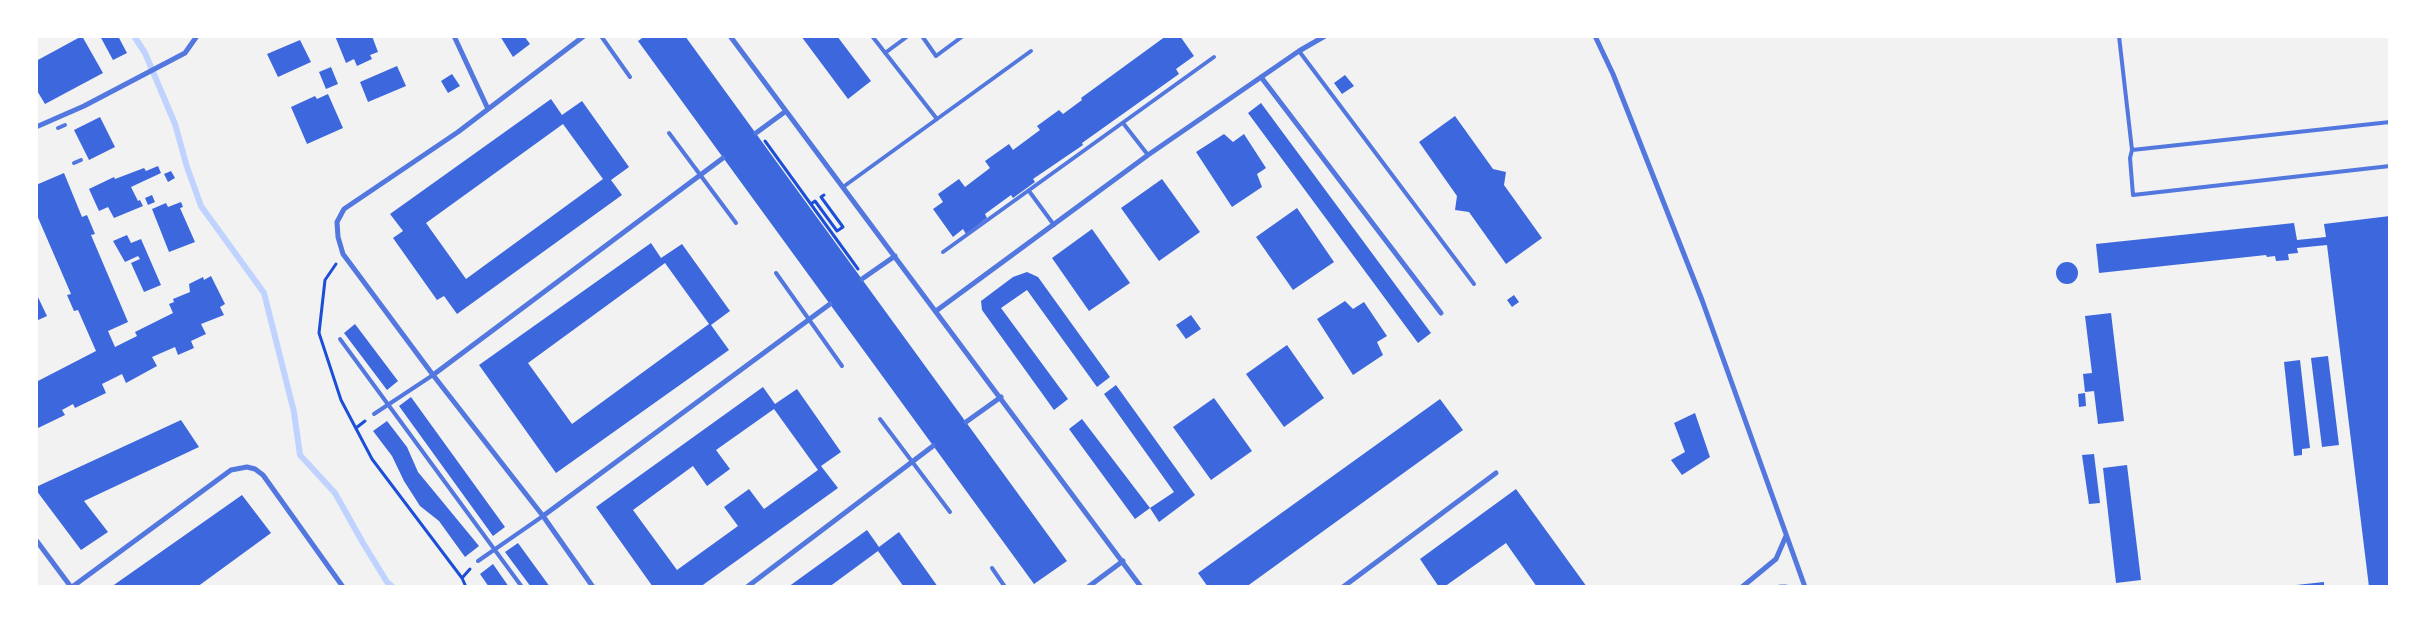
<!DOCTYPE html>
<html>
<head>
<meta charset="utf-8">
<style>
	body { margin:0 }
	#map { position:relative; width:2426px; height:623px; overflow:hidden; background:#f2f2f2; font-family:"PT Sans",sans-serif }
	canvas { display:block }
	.frame { position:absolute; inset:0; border:38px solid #fff; pointer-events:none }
</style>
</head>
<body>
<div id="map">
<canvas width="2426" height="623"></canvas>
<div class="frame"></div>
</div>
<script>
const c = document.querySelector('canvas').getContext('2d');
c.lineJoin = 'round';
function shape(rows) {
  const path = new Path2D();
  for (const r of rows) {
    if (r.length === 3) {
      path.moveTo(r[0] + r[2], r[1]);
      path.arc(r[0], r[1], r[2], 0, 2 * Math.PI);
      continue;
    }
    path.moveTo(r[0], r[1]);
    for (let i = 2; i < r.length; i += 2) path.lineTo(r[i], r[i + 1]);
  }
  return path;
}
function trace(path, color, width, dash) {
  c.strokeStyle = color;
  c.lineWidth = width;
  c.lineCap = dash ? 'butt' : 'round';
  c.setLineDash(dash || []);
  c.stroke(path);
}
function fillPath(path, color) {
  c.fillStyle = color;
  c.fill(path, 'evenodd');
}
trace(shape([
	[134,36,145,53,175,124,187,167,201,206,264,293,294,412,300,455,335,493,363,543,387,582,393,587]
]), '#bfd3fe', 6);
fillPath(shape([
	[82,36,103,73,45,104,36,89,36,61],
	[100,36,118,36,127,53,113,60],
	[335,36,372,36,378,52,370,55,372,59,357,66,354,59,346,63],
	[500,36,524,36,530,44,513,57],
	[645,36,685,36,1067,561,1034,584,638,41],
	[801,36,837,36,871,81,848,99],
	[1166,36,1180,36,1194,56,1176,69,1179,74,1082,143,1083,145,1033,179,1035,182,1013,198,1011,195,985,214,987,218,966,234,963,229,953,237,933,209,943,202,938,194,959,179,965,187,990,168,985,161,1009,144,1013,150,1040,130,1037,126,1059,110,1063,114,1082,100,1081,98],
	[300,40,311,62,278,77,267,54],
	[397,66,406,86,368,102,360,82],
	[331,67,338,84,326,89,319,72],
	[452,74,460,86,448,93,441,81],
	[1345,75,1354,86,1342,94,1334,83],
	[328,94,343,128,307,144,291,107,315,96,317,99],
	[551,99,562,115,582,101,629,167,611,180,622,195,457,314,444,296,437,300,393,238,403,231,390,214],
	[563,124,603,179,466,279,426,223],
	[1261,103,1431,333,1418,343,1248,113],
	[1455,116,1493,169,1506,172,1504,185,1542,238,1506,264,1469,212,1455,210,1457,196,1419,142],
	[100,117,115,147,89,160,74,130],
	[1224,134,1233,142,1244,134,1266,168,1257,174,1262,187,1232,207,1196,152],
	[158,166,161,173,131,187,138,201,140,200,143,206,114,218,108,207,99,211,89,189,114,177,115,179,144,168,146,171],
	[171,171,175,178,168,182,164,174],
	[64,173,82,217,87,215,95,234,91,235,128,322,108,331,115,347,137,336,135,332,173,313,169,304,174,302,173,299,190,292,189,284,203,277,204,280,211,276,225,304,220,307,224,315,201,324,206,334,191,341,194,348,178,355,175,347,152,357,157,366,126,383,122,374,102,384,106,393,75,408,73,404,62,410,65,415,36,429,36,382,96,351,78,310,74,311,67,295,71,294,36,213,36,185],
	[1162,179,1200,232,1159,261,1121,208],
	[152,195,155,202,148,205,145,198],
	[181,202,183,207,180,208,195,242,169,252,152,209,166,203,168,207],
	[1297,208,1334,262,1293,290,1256,237],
	[2390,216,2390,587,2369,587,2327,245,2297,248,2298,253,2288,254,2289,260,2276,261,2275,256,2267,257,2266,255,2099,273,2096,244,2294,223,2297,240,2326,237,2324,224],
	[1092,229,1130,283,1089,311,1052,258],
	[127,235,131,243,141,239,161,285,144,292,131,263,140,259,138,256,125,262,113,241],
	[651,243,661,258,682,244,730,311,711,325,729,350,556,473,479,365],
	[665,263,709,324,572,424,528,363],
	[2067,273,11],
	[1027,272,1038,277,1110,377,1097,387,1027,290,1001,308,1068,399,1054,410,982,310,981,301,1013,277],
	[36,293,47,316,36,321],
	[1514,295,1519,302,1512,307,1507,300],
	[1345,301,1353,309,1364,302,1387,336,1377,342,1383,355,1353,375,1317,319],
	[2111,313,2124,421,2098,424,2094,391,2085,392,2083,374,2092,373,2085,316],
	[1191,315,1201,329,1186,339,1176,325],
	[355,324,398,381,387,390,344,333],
	[1287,345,1324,398,1284,427,1246,374],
	[2328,356,2339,445,2322,447,2311,358],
	[2300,360,2310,448,2302,449,2302,455,2294,456,2284,362],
	[1116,385,1195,495,1159,522,1150,508,1174,492,1104,394],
	[763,387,775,404,797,389,841,452,821,466,838,488,700,587,653,587,596,507],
	[774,409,818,470,764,509,749,489,724,507,738,526,677,570,633,510,693,466,707,486,730,469,716,450],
	[2085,393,2086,406,2079,407,2078,394],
	[411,397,505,527,493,536,399,406],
	[1214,398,1252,451,1211,480,1173,427],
	[1440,399,1463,430,1246,587,1208,587,1198,573],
	[1695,413,1710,457,1682,475,1671,460,1685,452,1674,423],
	[1082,419,1150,508,1135,519,1069,429],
	[181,420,199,447,84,501,108,532,81,550,36,490,36,487],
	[387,421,407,447,418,472,479,546,465,557,439,521,420,506,404,481,392,456,373,431],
	[2094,454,2100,503,2089,504,2082,455],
	[2127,465,2141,580,2116,583,2103,468],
	[1516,489,1587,587,1537,587,1506,543,1444,587,1439,587,1420,559],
	[242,495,271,533,197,587,111,587],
	[867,530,879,547,899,532,938,587,904,587,878,551,829,587,788,587],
	[518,543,550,587,531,587,505,552],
	[493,564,509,587,489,587,480,574],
	[2324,582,2324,587,2296,587,2296,585]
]), '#3d67dc');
trace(shape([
	[765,141,858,269],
	[811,204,815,201,837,231,843,227,821,197,824,195],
	[336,264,325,280,319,333,341,400,372,459,462,578,466,587],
	[356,428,365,421],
	[462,578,470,569]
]), '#1d4ed8', 3);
trace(shape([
	[601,36,630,77],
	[872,36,937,119],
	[922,36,936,56,963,36],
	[2119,36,2132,150,2390,122],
	[1299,51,1474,284],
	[885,53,908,36],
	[1123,123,1148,155],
	[58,128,65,125],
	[669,133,736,223],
	[2132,150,2130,158,2133,195,2390,166],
	[74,163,81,160],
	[843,187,1031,51],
	[1029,191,1054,225],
	[943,252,1214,57],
	[776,273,842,366],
	[340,339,522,587],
	[374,414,433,375],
	[880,419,950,512],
	[478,561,543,516],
	[992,568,1005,587]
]), '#5277de', 4);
trace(shape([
	[454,36,488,109],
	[584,36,458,132,344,209,337,222,338,237,343,254,433,375,543,516,593,587],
	[730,36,1141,587],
	[1595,36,1613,74,1702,300,1805,587],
	[1261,77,1441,313],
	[36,127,84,106,185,53,197,36],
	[756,133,786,111],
	[862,279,895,256],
	[936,311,1148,155,1299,51,1325,36],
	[433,375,723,158],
	[966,422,1001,397],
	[543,516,830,304],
	[36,540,71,587],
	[72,587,231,470,247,467,255,469,263,475,343,587],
	[747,587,933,446],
	[1088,587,1123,561],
	[1343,587,1496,473],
	[1742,587,1776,559,1786,536],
	[1780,587,1786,587]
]), '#5277de', 5);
</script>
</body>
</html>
